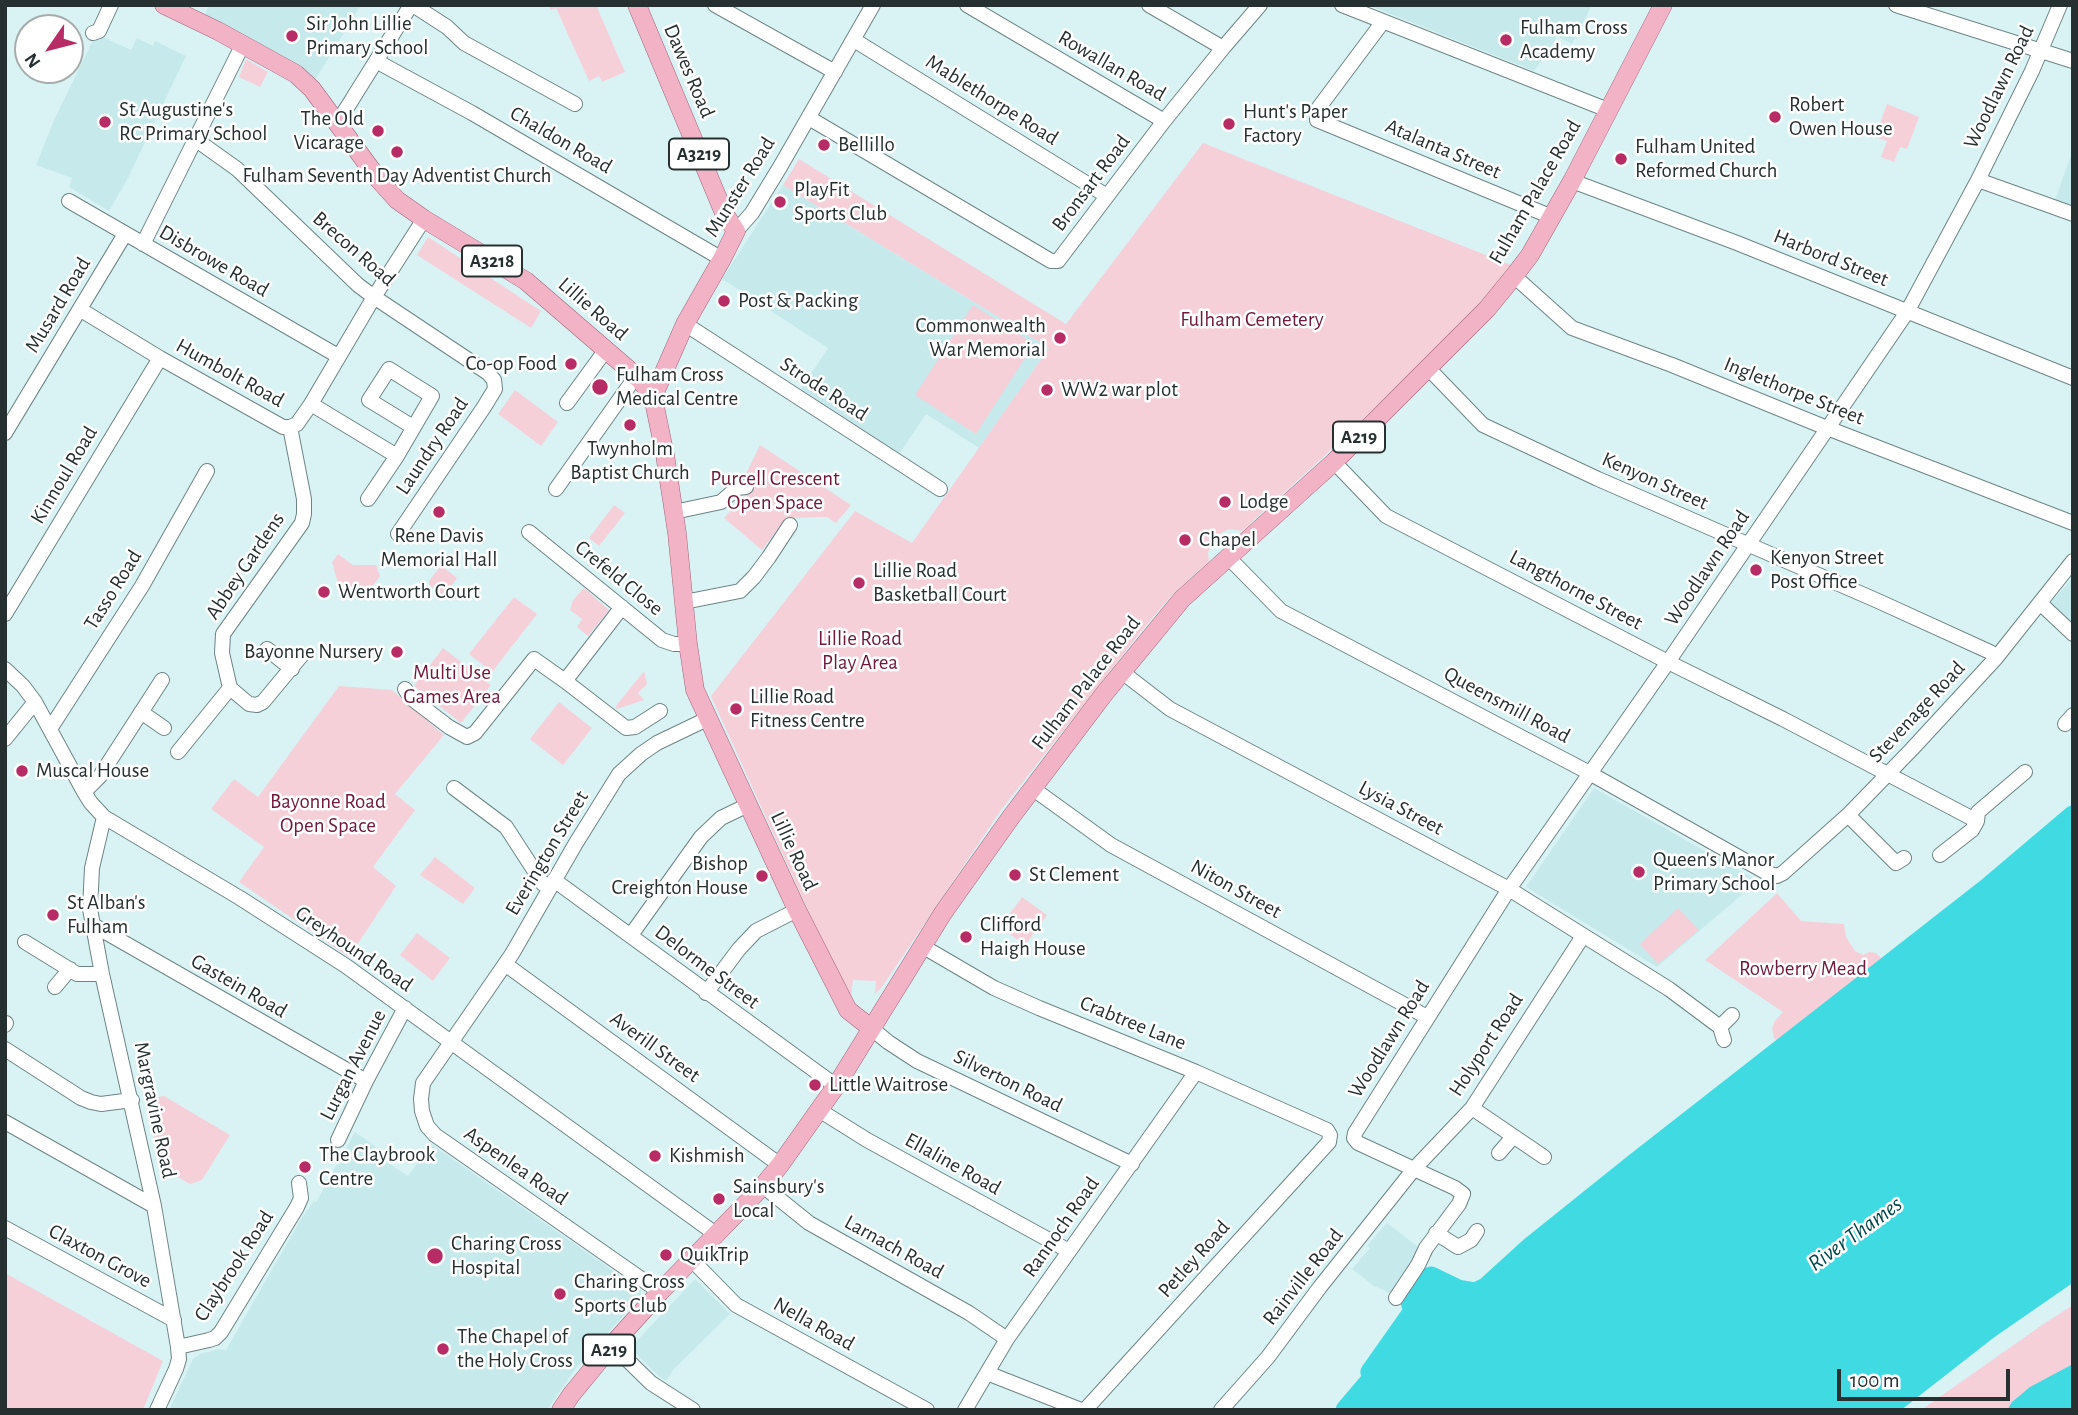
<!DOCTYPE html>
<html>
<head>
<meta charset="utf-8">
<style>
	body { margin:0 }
	#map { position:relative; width:2078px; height:1415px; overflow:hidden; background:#d9f3f5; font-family:"Alegreya Sans",sans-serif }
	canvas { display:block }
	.frame { position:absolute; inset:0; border:7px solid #263031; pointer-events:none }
	.north { position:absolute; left:14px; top:14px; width:70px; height:70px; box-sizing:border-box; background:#fff; border:2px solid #a8acad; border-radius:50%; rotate:235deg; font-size:19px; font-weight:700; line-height:28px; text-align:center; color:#263031 }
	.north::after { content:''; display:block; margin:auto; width:24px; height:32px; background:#b72c64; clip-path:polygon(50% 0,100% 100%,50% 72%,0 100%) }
	.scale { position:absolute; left:1837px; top:1369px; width:173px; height:32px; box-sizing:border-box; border:4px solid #263031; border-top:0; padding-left:9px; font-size:21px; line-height:24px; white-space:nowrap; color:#263031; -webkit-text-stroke:5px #fff; paint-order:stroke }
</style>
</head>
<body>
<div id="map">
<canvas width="2078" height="1415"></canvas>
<div class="frame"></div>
<div class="north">N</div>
<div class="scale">100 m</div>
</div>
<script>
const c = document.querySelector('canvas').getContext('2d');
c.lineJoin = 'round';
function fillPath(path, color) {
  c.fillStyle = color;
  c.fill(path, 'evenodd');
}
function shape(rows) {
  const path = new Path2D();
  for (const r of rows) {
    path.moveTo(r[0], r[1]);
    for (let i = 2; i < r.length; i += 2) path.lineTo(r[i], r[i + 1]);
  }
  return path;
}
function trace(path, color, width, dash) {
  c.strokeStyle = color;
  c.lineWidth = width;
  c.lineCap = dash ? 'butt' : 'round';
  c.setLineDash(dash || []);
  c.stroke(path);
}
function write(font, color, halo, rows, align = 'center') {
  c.font = font + ' "Alegreya Sans",sans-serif';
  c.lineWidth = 5;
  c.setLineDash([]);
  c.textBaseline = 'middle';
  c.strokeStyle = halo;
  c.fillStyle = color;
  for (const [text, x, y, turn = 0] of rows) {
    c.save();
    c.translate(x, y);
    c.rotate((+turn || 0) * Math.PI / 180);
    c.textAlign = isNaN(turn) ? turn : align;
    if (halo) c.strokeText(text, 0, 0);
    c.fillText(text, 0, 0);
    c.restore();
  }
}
fillPath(shape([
	[209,5,361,5,315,80,306,72,205,15],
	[1368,5,1592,5,1572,44,1557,36,1549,52,1545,51,1540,63,1534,71],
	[96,34,131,50,137,38,153,46,155,41,186,56,128,178,109,211,69,187,72,178,36,165,55,118],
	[2073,150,2073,207,2055,200],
	[783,185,1049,348,979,448,926,414,899,454,801,389,828,348,722,279],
	[2073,578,2073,624,2050,603],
	[1594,788,1758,881,1657,967,1526,887],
	[355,1132,376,1147,373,1153,408,1176,431,1144,641,1290,641,1296,576,1368,547,1410,169,1410,193,1359,200,1354,219,1349,226,1350,301,1219,314,1201,316,1202],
	[1387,1223,1421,1249,1404,1273,1392,1294,1374,1286,1352,1269,1370,1248,1367,1246],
	[695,1279,730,1314,673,1370,666,1381,661,1378,630,1348]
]), '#c6e9eb');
fillPath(shape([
	[549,5,596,5,625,72,602,82,599,76,589,81,556,8,551,10],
	[246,59,268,72,260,87,239,77],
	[1887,104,1919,117,1907,149,1900,147,1894,162,1881,157,1887,141,1875,137],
	[1203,143,1511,265,1490,292,1430,354,1320,460,1242,531,1229,529,1219,534,1211,544,1208,553,1209,561,1172,595,1143,629,1001,810,882,987,875,994,876,981,853,980,851,996,847,992,811,917,711,696,855,511,912,543,1049,348,783,185,799,159,1066,324],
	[428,237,541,311,531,328,417,255],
	[973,305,1034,344,976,434,915,395],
	[515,390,558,422,541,446,498,414],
	[760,445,851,505,836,523,827,517,786,518,762,550,724,518,744,495,746,474],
	[614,505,625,513,599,546,589,538],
	[338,554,353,565,376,565,380,576,367,594,354,596,338,584,332,562],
	[443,567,457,578,444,596,429,585,429,581,439,568],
	[584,588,609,610,588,636,577,627,582,619,570,610,573,600],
	[514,597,537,614,492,672,469,654],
	[443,648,491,685,461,723,414,686],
	[644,671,647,684,638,693,644,700,617,709,615,707],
	[339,686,392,690,444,735,395,794,415,810,373,867,396,886,349,957,239,882,264,847,211,809,234,779,258,797],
	[559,702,592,728,563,765,530,739],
	[435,857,475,888,463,904,420,875],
	[1777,893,1801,921,1844,924,1846,937,1855,951,1863,955,1869,952,1876,953,1883,960,1877,965,1883,971,1782,1048,1774,1038,1772,1029,1774,1022,1783,1012,1705,960],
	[1022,897,1047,915,1025,945,1000,927],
	[1678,908,1699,930,1658,964,1640,944],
	[417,933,450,958,433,981,400,955],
	[164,1096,230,1135,202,1180,190,1184,160,1167,147,1099],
	[5,1273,163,1361,143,1410,5,1410],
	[2073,1305,2073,1410,1921,1410,2042,1325]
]), '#f5d0d9');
fillPath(shape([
	[2073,816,2073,1270,1989,1328,1884,1410,1346,1410,1374,1377,1371,1372,1414,1311,1411,1302,1431,1277,1467,1293,1476,1293,1486,1288,1530,1248,1636,1163,1988,888],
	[2073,1364,2073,1410,2007,1410,2012,1402,2030,1387]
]), '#40dae3');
trace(shape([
	[1547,1272,1530,1248,1636,1163,1988,888,2073,816],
	[1346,1410,1374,1377,1371,1372,1414,1311,1411,1302,1431,1277,1458,1290,1476,1293,1486,1288,1530,1248,1538,1259],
	[1884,1410,1989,1328,2073,1270]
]), '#40dae3', 21);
const minor = shape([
	[413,5,447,27,464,43,575,104],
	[715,5,835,72],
	[967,5,1164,121],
	[1149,5,1223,48],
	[1342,5,1608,110],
	[1896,5,2073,61],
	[1382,23,1317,110,1317,120,1552,217],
	[93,33,99,31,111,5],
	[854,40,1107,196],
	[376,61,472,113,722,259],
	[809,118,1051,261,1058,261,1164,121,1223,48,1260,5],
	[338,122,411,5],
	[195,139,237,169,358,285,374,297,488,373,494,380,495,389,484,407,398,534],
	[1978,180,2073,214],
	[1572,181,1737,243,2073,378],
	[69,201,338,356],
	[736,231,752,213,780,167,873,5],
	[143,244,243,44],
	[1514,276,1572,328,1672,365,1822,426,2073,523],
	[81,310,160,358,283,427,290,427,297,424,311,404,374,297,424,219],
	[685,324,940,489],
	[1429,369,1483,425,1598,479,1878,601,1990,652,1996,658],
	[567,403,605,351],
	[311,404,397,456,368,499],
	[5,433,125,234],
	[397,456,432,396,389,369,369,400,413,427],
	[1334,462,1386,516,1668,662,1783,719,1977,821,1972,830,1940,855],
	[556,489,636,376],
	[674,512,721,502,737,488,746,487],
	[529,532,662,640,674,644,688,644],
	[1228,557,1281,611,1584,770,1767,873,1777,876,1783,873,1848,815,1912,749,1996,658,2073,561],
	[684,602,740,591,754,577,769,557,790,525],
	[2040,603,2073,634],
	[5,614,160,358],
	[267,649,292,669],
	[5,669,23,686,35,702,84,792,91,803,104,817,240,898,346,966,717,1235],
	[1122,672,1170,709,1509,889,1669,989,1720,1027,1724,1040],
	[565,681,626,728,635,727,660,711],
	[230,688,249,704,257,705,263,702,302,655],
	[405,689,411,698,449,727,467,737,475,733,534,659,565,681,622,607],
	[141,712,164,728],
	[2065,724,2073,715],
	[50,729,142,586,207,471],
	[5,739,35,702],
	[178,752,230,688,222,653,223,634,302,523,304,514,304,499,290,427],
	[454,788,506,827,543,884,550,887],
	[1032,788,1111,845,1427,1017],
	[84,792,100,776,162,680],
	[1848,815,1896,863,1904,858],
	[104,817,92,868,90,909,102,974,154,1206,178,1347,179,1359,176,1369,157,1410],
	[1977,821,1978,812,2025,772],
	[554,880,836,1086],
	[93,925,366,1081],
	[631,935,701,837,721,818,748,805],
	[25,942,77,974,102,974],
	[922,946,994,988,1039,1008,1196,1072,1327,1130,1330,1135,1329,1142,1085,1410],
	[505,964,780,1165],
	[55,987,70,969],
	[706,993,739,949,756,931,797,910],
	[5,1025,6,1023],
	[1720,1027,1732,1015],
	[871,1028,888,1042,917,1061,1132,1164],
	[5,1049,81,1098,91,1102,101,1104,132,1100],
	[1472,1108,1544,1157],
	[819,1110,867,1140,1069,1251],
	[5,1122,154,1206],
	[338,1140,366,1081,405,1008],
	[1499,1153,1513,1137],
	[763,1186,809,1223,969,1313,1007,1339],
	[5,1228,174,1320],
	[1436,1233,1458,1247,1471,1240,1477,1231],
	[692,1260,736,1305,927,1410],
	[660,1292,435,1135,427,1126,422,1111,421,1099,423,1083,512,954,576,843,619,774,641,754,657,743,707,719],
	[1396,1298,1418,1265,1426,1248,1459,1204,1463,1194,1455,1188,1358,1143,1354,1138,1355,1133,1509,889,1668,662,1907,312,1978,180,2032,71,2060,5],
	[612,1345,651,1383,693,1410],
	[178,1347,209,1340,215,1338,221,1332,297,1207,301,1198,299,1183],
	[987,1373,1081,1410],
	[965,1410,1007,1339,1196,1072],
	[1221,1410,1268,1357,1320,1287,1414,1169,1472,1108,1583,936]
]);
const major = shape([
	[164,5,218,31,296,74,312,89,379,180,397,200,424,219,526,281,628,369,641,381,653,397,665,455,677,533,688,644,695,690,797,910,848,1010,871,1028],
	[637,5,724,213,736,231,722,259,685,324,653,397],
	[561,1410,571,1395,612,1345,660,1292,763,1186,780,1165,836,1086,943,913,1011,817,1104,694,1182,599,1334,462,1487,309,1514,276,1530,255,1572,181,1663,5]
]);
trace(minor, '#6d8486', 16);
trace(major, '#a36478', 19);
trace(minor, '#fff', 14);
trace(major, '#f1b3c5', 18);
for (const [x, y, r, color] of [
	[292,36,7,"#b72c64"],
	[1506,40,7,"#b72c64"],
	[1775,117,7,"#b72c64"],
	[105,122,7,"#b72c64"],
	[1229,124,7,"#b72c64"],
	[378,131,7,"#b72c64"],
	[824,145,7,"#b72c64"],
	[397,152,7,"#b72c64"],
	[1621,159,7,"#b72c64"],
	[780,202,7,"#b72c64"],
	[724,301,7,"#b72c64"],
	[1060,338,7,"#b72c64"],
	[571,364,7,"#b72c64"],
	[600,387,9,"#b72c64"],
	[1047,390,7,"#b72c64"],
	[630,425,7,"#b72c64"],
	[1225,502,7,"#b72c64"],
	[439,512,7,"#b72c64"],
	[1185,540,7,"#b72c64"],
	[1756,570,7,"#b72c64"],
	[859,583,7,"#b72c64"],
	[324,592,7,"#b72c64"],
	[397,652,7,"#b72c64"],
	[736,709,7,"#b72c64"],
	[22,771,7,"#b72c64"],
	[1639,872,7,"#b72c64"],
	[1015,875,7,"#b72c64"],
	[762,876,7,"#b72c64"],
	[53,915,7,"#b72c64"],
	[966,937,7,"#b72c64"],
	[815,1085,7,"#b72c64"],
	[655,1156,7,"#b72c64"],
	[305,1167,7,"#b72c64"],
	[719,1199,7,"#b72c64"],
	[666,1255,7,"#b72c64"],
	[435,1256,9,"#b72c64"],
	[560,1294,7,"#b72c64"],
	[443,1349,7,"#b72c64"]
]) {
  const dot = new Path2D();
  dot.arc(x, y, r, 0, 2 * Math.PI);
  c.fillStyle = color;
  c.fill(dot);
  trace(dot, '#fff', 2.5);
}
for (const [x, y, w] of [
	[699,154,60],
	[492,261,60],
	[1359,437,52],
	[609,1350,52]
]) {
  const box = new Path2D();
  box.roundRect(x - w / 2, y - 15.5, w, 31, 5);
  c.fillStyle = '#fff';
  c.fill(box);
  trace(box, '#263031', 2);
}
write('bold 19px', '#263031', null, [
	["A3219",699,154],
	["A3218",492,261],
	["A219",1359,437],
	["A219",609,1350]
]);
write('21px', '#263031', '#fff', [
	["Sir John Lillie",306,24],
	["Primary School",306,48],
	["Fulham Cross",1520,28],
	["Academy",1520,52],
	["Robert",1789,105],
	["Owen House",1789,129],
	["St Augustine's",119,110],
	["RC Primary School",119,134],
	["Hunt's Paper",1243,112],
	["Factory",1243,136],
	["The Old",364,119,"right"],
	["Vicarage",364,143,"right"],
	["Bellillo",838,145],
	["Fulham United",1635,147],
	["Reformed Church",1635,171],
	["Fulham Seventh Day Adventist Church",397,176,"center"],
	["PlayFit",794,190],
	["Sports Club",794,214],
	["Post & Packing",738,301],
	["Commonwealth",1046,326,"right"],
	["War Memorial",1046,350,"right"],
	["Co-op Food",557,364,"right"],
	["Fulham Cross",616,375],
	["Medical Centre",616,399],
	["WW2 war plot",1061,390],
	["Twynholm",630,449,"center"],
	["Baptist Church",630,473,"center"],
	["Lodge",1239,502],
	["Rene Davis",439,536,"center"],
	["Memorial Hall",439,560,"center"],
	["Chapel",1199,540],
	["Kenyon Street",1770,558],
	["Post Office",1770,582],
	["Lillie Road",873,571],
	["Basketball Court",873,595],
	["Wentworth Court",338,592],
	["Bayonne Nursery",383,652,"right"],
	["Lillie Road",750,697],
	["Fitness Centre",750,721],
	["Muscal House",36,771],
	["Queen's Manor",1653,860],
	["Primary School",1653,884],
	["Bishop",748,864,"right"],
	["Creighton House",748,888,"right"],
	["St Clement",1029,875],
	["St Alban's",67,903],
	["Fulham",67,927],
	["Clifford",980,925],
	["Haigh House",980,949],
	["Little Waitrose",829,1085],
	["The Claybrook",319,1155],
	["Centre",319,1179],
	["Kishmish",669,1156],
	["Sainsbury's",733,1187],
	["Local",733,1211],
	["Charing Cross",451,1244],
	["Hospital",451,1268],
	["QuikTrip",680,1255],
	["Charing Cross",574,1282],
	["Sports Club",574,1306],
	["The Chapel of",457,1337],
	["the Holy Cross",457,1361]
], 'left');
write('21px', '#263031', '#fff', [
	["Rowallan Road",1112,66,30],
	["Dawes Road",689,71,67],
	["Woodlawn Road",1999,87,-64],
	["Mablethorpe Road",992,100,32],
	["Chaldon Road",561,140,30],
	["Atalanta Street",1443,149,23],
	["Bronsart Road",1091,183,-53],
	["Munster Road",740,187,-58],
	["Fulham Palace Road",1535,192,-60],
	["Brecon Road",354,249,41],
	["Harbord Street",1831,258,22],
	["Disbrowe Road",214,261,30],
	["Musard Road",58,305,-59],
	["Lillie Road",593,309,41],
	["Humbolt Road",230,373,29],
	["Strode Road",824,389,33],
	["Inglethorpe Street",1794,391,22],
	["Laundry Road",432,446,-56],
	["Kinnoul Road",64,475,-59],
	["Kenyon Street",1655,481,24],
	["Abbey Gardens",245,566,-56],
	["Woodlawn Road",1707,568,-56],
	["Crefeld Close",619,578,39],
	["Tasso Road",113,590,-58],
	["Langthorne Street",1576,590,28],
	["Fulham Palace Road",1086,683,-52],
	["Queensmill Road",1507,705,28],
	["Stevenage Road",1917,712,-47],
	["Lysia Street",1401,808,28],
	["Lillie Road",794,851,65],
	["Everington Street",547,853,-59],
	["Niton Street",1236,889,29],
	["Greyhound Road",354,949,34],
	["Delorme Street",707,967,37],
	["Gastein Road",239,986,30],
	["Crabtree Lane",1133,1023,22],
	["Woodlawn Road",1389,1039,-58],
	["Holyport Road",1486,1045,-57],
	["Averill Street",655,1047,36],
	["Lurgan Avenue",353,1065,-63],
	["Silverton Road",1008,1081,26],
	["Margravine Road",155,1110,78],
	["Ellaline Road",953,1164,29],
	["Aspenlea Road",516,1166,35],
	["Rannoch Road",1061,1227,-55],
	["Larnach Road",894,1247,29],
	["Claxton Grove",100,1256,28],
	["Petley Road",1194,1259,-48],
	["Claybrook Road",234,1266,-57],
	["Rainville Road",1303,1277,-52],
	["Nella Road",814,1324,29]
]);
write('21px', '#70193c', '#fff', [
	["Fulham Cemetery",1252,320],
	["Purcell Crescent",775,479],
	["Open Space",775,503],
	["Lillie Road",860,639],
	["Play Area",860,663],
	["Multi Use",452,673],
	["Games Area",452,697],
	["Bayonne Road",328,802],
	["Open Space",328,826],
	["Rowberry Mead",1803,969]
]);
write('italic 23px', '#02494d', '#fff', [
	["River Thames",1855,1234,-36]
]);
</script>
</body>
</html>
